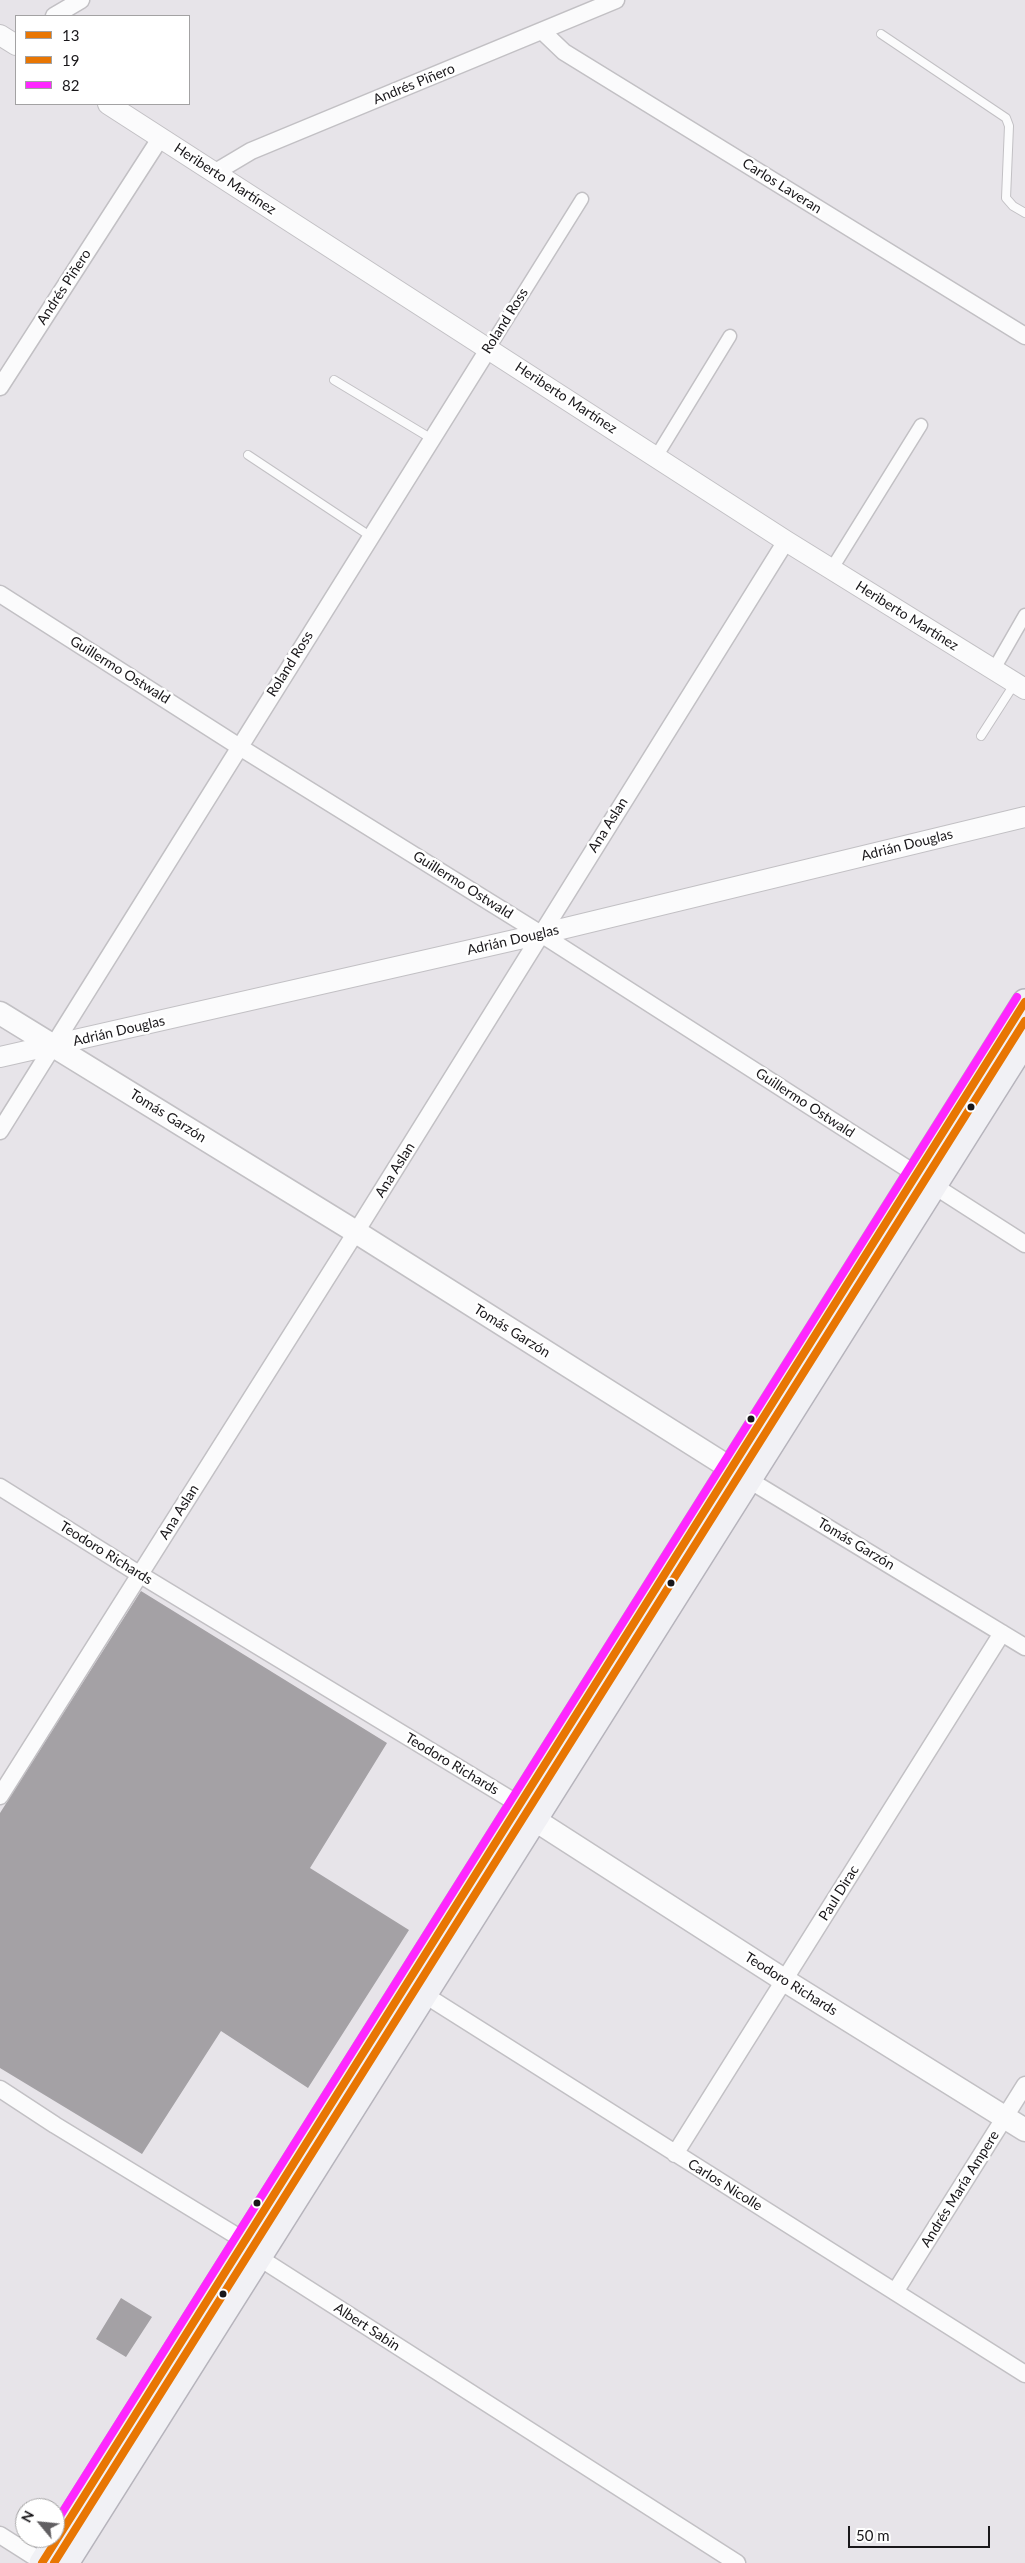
<!DOCTYPE html>
<html>
<head>
<meta charset="utf-8">
<style>
	body { margin:0 }
	#map { position:relative; width:1025px; height:2563px; overflow:hidden; background:#e7e4e9; font-family:Lato,sans-serif }
	canvas { display:block }
	.legend { position:absolute; left:15px; top:15px; width:175px; height:90px; box-sizing:border-box; background:#fff; border:1px solid #a3a2a3; margin:0; padding:6px 9px; list-style:none; font-size:15px; color:#19171a }
	.legend li { display:flex; align-items:center; gap:10px; height:25px }
	.legend b { width:25px; border:1px solid #a3a2a3 }
	.north { position:absolute; left:15px; top:2498px; width:50px; height:50px; box-sizing:border-box; background:#fff; border:1px solid #a3a2a3; border-radius:50%; rotate:298deg; font-size:14px; font-weight:700; line-height:20px; text-align:center; color:#19171a }
	.north::after { content:''; display:block; margin:auto; width:18px; height:22px; background:#615f62; clip-path:polygon(50% 0,100% 100%,50% 72%,0 100%) }
	.scale { position:absolute; left:848px; top:2526px; width:142px; height:22px; box-sizing:border-box; border:2px solid #19171a; border-top:0; padding-left:6px; font-size:15px; line-height:18px; white-space:nowrap; color:#19171a; -webkit-text-stroke:4px #fff; paint-order:stroke }
</style>
</head>
<body>
<div id="map">
<canvas width="1025" height="2563"></canvas>
<ul class="legend">
<li><b style="height:6px;background:#e87603"></b>13</li>
<li><b style="height:6px;background:#e87603"></b>19</li>
<li><b style="height:6px;background:#fe27ff"></b>82</li>
</ul>
<div class="north">N</div>
<div class="scale">50 m</div>
</div>
<script>
const c = document.querySelector('canvas').getContext('2d');
c.lineJoin = 'round';
function fillPath(path, color) {
  c.fillStyle = color;
  c.fill(path, 'evenodd');
}
function shape(rows) {
  const path = new Path2D();
  for (const r of rows) {
    path.moveTo(r[0], r[1]);
    for (let i = 2; i < r.length; i += 2) path.lineTo(r[i], r[i + 1]);
  }
  return path;
}
function trace(path, color, width, dash) {
  c.strokeStyle = color;
  c.lineWidth = width;
  c.lineCap = dash ? 'butt' : 'round';
  c.setLineDash(dash || []);
  c.stroke(path);
}
function write(font, color, halo, rows, align = 'center') {
  c.font = font + ' Lato,sans-serif';
  c.lineWidth = 5;
  c.setLineDash([]);
  c.textBaseline = 'middle';
  c.strokeStyle = halo;
  c.fillStyle = color;
  for (const [text, x, y, turn = 0] of rows) {
    c.save();
    c.translate(x, y);
    c.rotate((+turn || 0) * Math.PI / 180);
    c.textAlign = isNaN(turn) ? turn : align;
    if (halo) c.strokeText(text, 0, 0);
    c.fillText(text, 0, 0);
    c.restore();
  }
}
fillPath(shape([
	[141,1591,387,1743,310,1868,409,1930,308,2088,221,2031,142,2154,0,2068,0,1813],
	[121,2298,152,2317,126,2357,96,2339]
]), '#a4a1a5');
const service = shape([
	[881,34,1006,118,1009,126,1006,198,1013,206,1025,213],
	[334,380,432,439],
	[248,455,370,536],
	[981,736,1015,683]
]);
const pedestrian = shape([
	[489,348,582,199],
	[656,457,730,336],
	[831,570,921,425],
	[994,669,1025,615]
]);
const minor = shape([
	[54,16,81,0],
	[542,31,564,52,1025,336],
	[214,173,251,151,616,0],
	[0,387,161,137],
	[0,594,238,746,541,934,1025,1244],
	[0,1131,489,348],
	[749,1480,1025,1647],
	[0,1487,139,1574,520,1805,526,1812],
	[0,1796,356,1232,786,541],
	[425,1995,1025,2374],
	[0,2089,55,2125,245,2241,258,2257,737,2563],
	[675,2154,1002,1633],
	[895,2292,1025,2085],
	[0,2535,44,2563]
]);
const tertiary = shape([
	[0,35,16,45],
	[108,104,786,541,1025,689],
	[0,1057,541,934,1025,817]
]);
const secondary = shape([
	[0,1013,356,1232,746,1478],
	[535,1820,784,1980,1025,2130]
]);
const primary = shape([
	[42,2563,1025,1002],
	[66,2563,1025,1041]
]);
trace(service, '#c2c0c4', 10);
trace(pedestrian, '#c2c0c4', 15);
trace(minor, '#c2c0c4', 19);
trace(tertiary, '#c2c0c4', 22);
trace(secondary, '#c2c0c4', 25);
trace(primary, '#b6b4bc', 28);
trace(service, '#fbfbfc', 8);
trace(pedestrian, '#fbfbfc', 12);
trace(minor, '#fbfbfc', 16);
trace(tertiary, '#fbfbfc', 20);
trace(secondary, '#fbfbfc', 22);
trace(primary, '#f1f1f5', 25);
trace(shape([
	[42,2563,1025,1002]
]), '#e87603', 8);
trace(shape([
	[54,2563,1025,1021]
]), '#e87603', 8);
trace(shape([
	[55,2524,1017,997]
]), '#fe27ff', 8);
for (const [x, y, r, color] of [
	[971,1107,4.5,"#19171a"],
	[751,1419,4.5,"#19171a"],
	[671,1583,4.5,"#19171a"],
	[257,2203,4.5,"#19171a"],
	[223,2294,4.5,"#19171a"]
]) {
  const dot = new Path2D();
  dot.arc(x, y, r, 0, 2 * Math.PI);
  c.fillStyle = color;
  c.fill(dot);
  trace(dot, '#fff', 2);
}
write('14px', '#19171a', '#fff', [
	["Andrés Piñero",414,84,-22],
	["Heriberto Martínez",225,179,33],
	["Carlos Laveran",782,186,32],
	["Andrés Piñero",64,287,-57],
	["Roland Ross",505,321,-58],
	["Heriberto Martínez",566,398,33],
	["Heriberto Martínez",907,616,32],
	["Roland Ross",290,664,-58],
	["Guillermo Ostwald",120,670,32],
	["Ana Aslan",608,825,-58],
	["Adrián Douglas",907,845,-14],
	["Guillermo Ostwald",463,885,32],
	["Adrián Douglas",513,940,-13],
	["Adrián Douglas",119,1031,-13],
	["Guillermo Ostwald",805,1103,33],
	["Tomás Garzón",168,1116,32],
	["Ana Aslan",395,1170,-58],
	["Tomás Garzón",512,1331,32],
	["Ana Aslan",179,1512,-58],
	["Tomás Garzón",856,1544,31],
	["Teodoro Richards",106,1553,32],
	["Teodoro Richards",452,1764,31],
	["Paul Dirac",839,1893,-58],
	["Teodoro Richards",791,1984,32],
	["Carlos Nicolle",725,2185,32],
	["Andrés María Ampere",960,2189,-58],
	["Albert Sabin",367,2327,33]
]);
</script>
</body>
</html>
